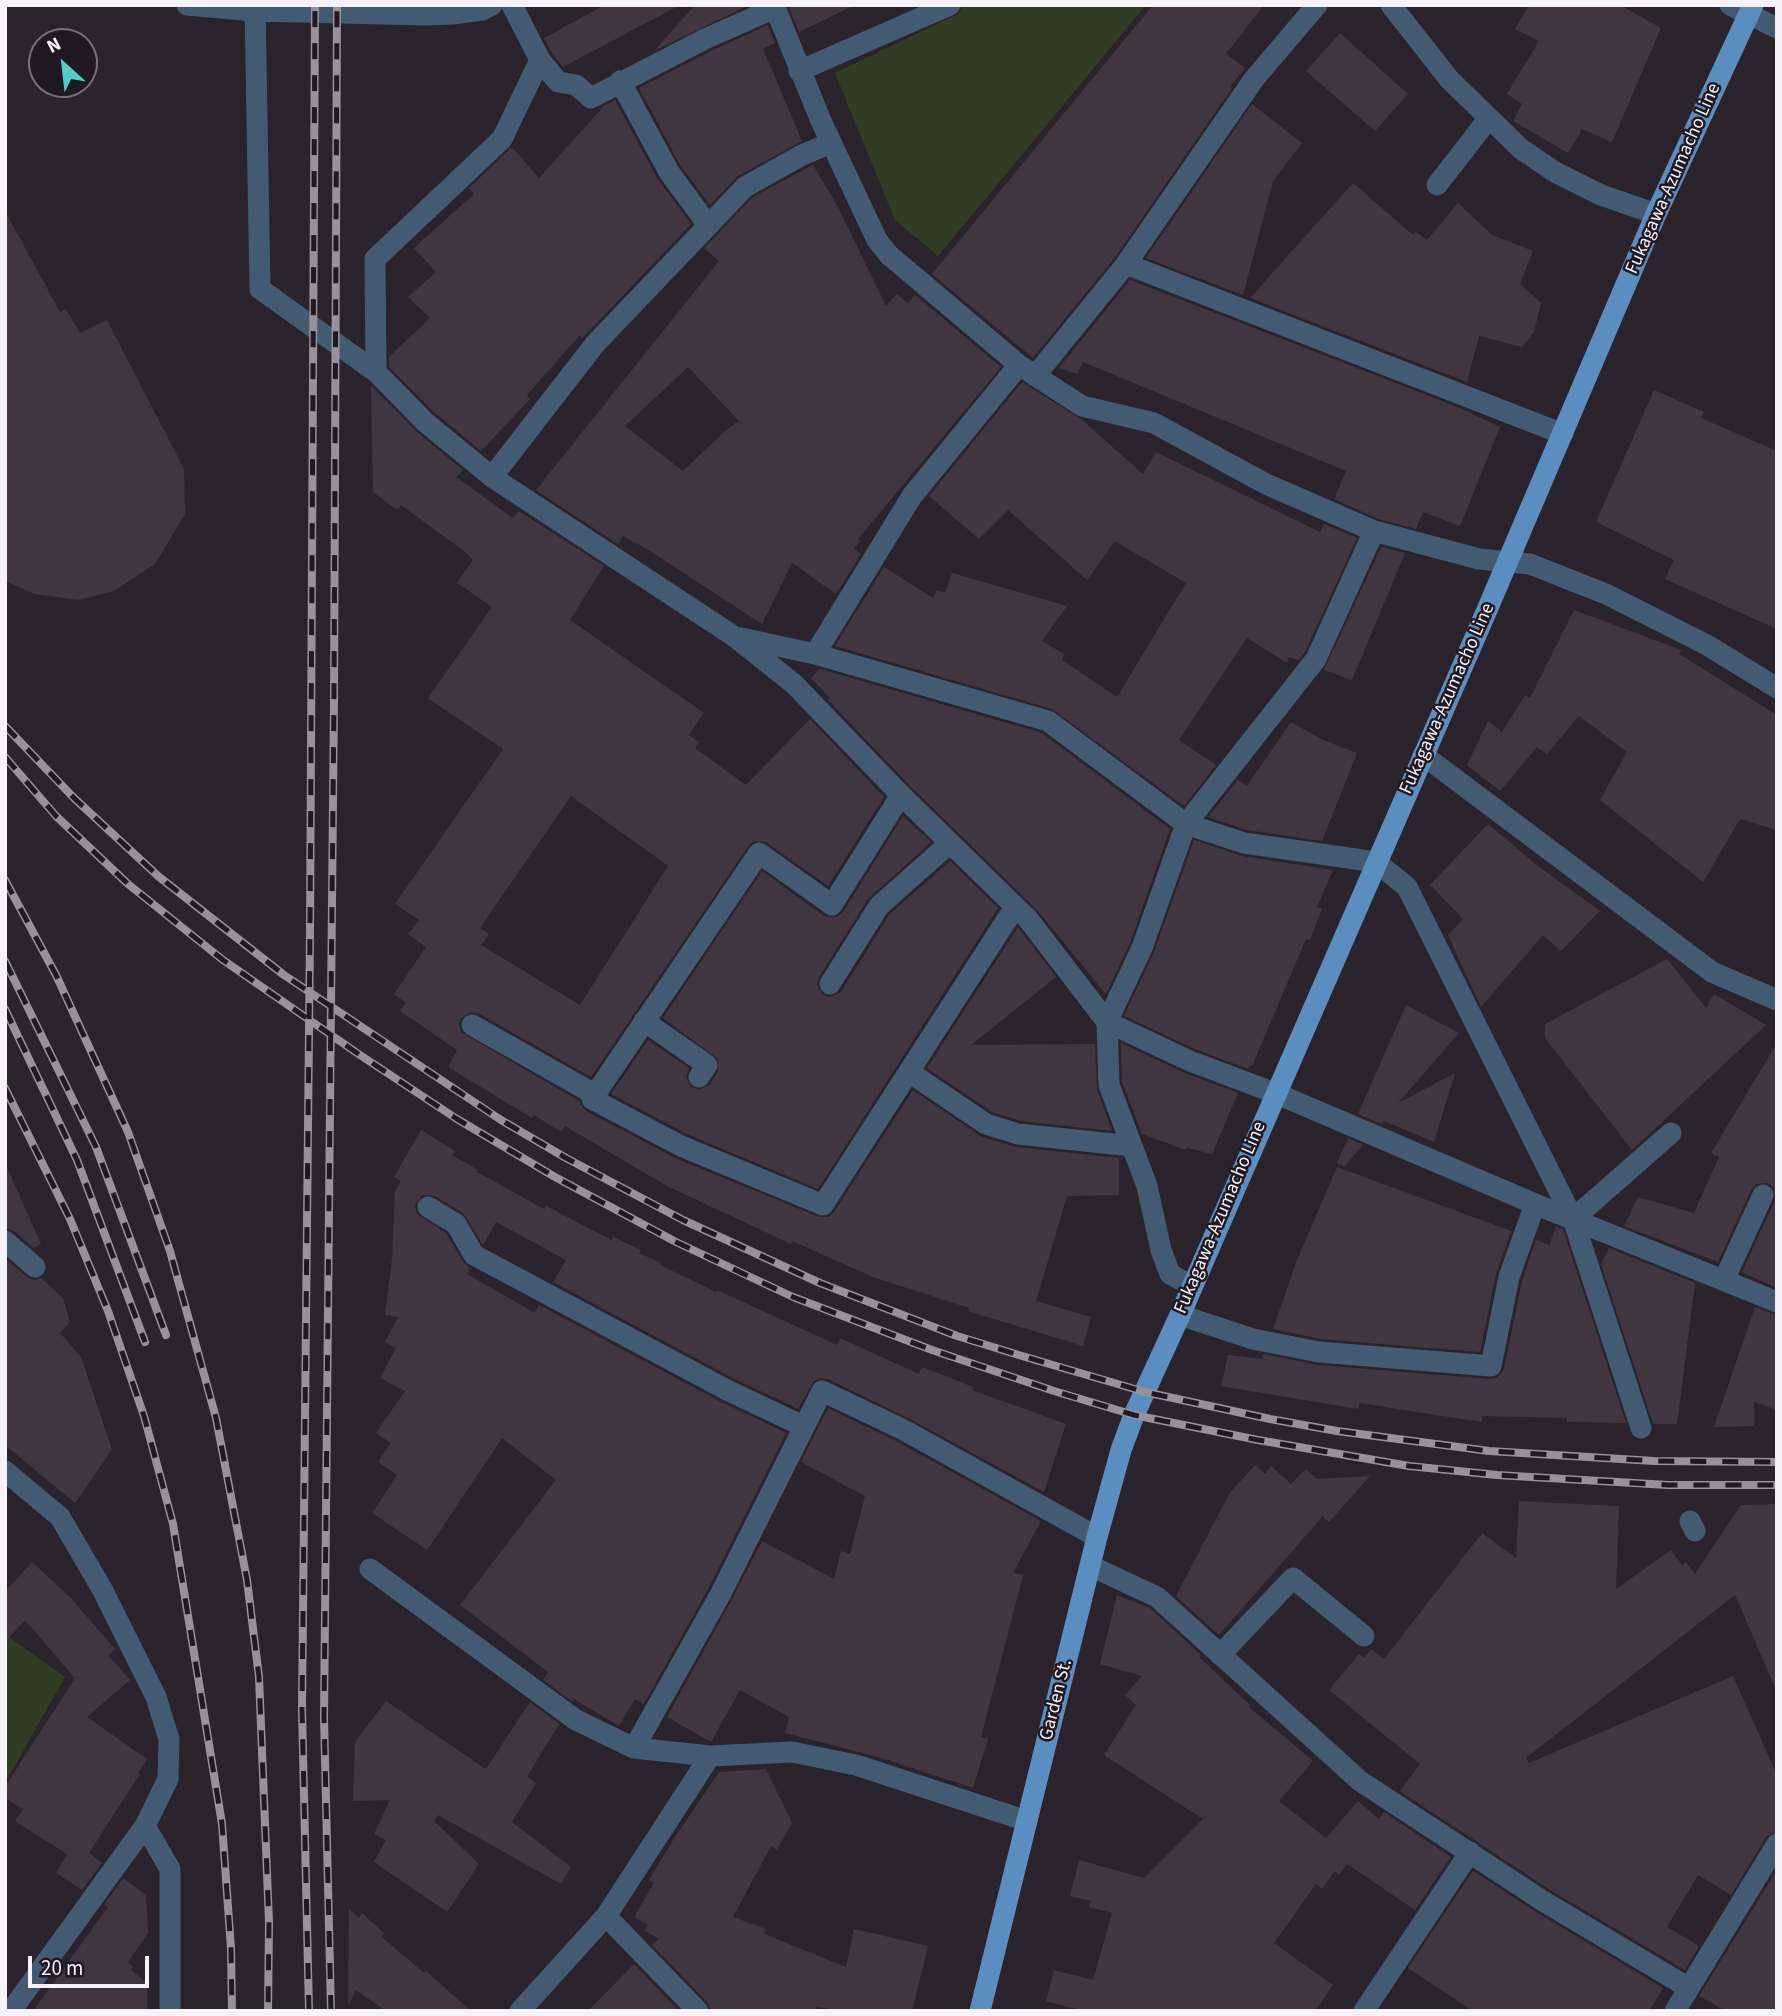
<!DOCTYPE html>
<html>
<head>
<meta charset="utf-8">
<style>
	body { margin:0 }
	#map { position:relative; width:1782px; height:2016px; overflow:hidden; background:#2b232c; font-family:"Source Sans 3",sans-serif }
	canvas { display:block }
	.frame { position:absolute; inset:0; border:7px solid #f7f2f8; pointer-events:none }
	.north { position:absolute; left:28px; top:28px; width:70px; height:70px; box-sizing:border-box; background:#211922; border:2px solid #777078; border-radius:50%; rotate:333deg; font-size:19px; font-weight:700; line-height:28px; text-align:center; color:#f7f2f8 }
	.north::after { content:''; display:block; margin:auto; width:24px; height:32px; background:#53cdca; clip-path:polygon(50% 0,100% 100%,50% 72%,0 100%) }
	.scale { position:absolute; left:28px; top:1956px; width:121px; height:32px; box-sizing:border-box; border:4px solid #f7f2f8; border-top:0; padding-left:9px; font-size:21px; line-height:24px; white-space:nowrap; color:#f7f2f8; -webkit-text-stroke:5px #211922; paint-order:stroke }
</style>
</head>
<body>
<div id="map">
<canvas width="1782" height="2016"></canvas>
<div class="frame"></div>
<div class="north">N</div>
<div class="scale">20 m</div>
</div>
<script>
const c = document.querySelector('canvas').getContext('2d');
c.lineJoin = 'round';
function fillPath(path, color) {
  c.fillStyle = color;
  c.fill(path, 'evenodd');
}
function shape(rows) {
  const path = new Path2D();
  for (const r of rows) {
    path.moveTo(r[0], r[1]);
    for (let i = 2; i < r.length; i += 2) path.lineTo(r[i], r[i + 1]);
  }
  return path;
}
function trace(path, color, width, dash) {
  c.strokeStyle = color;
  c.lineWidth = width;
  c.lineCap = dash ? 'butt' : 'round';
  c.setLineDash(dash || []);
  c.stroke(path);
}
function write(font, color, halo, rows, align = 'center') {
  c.font = font + ' "Source Sans 3",sans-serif';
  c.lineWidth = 5;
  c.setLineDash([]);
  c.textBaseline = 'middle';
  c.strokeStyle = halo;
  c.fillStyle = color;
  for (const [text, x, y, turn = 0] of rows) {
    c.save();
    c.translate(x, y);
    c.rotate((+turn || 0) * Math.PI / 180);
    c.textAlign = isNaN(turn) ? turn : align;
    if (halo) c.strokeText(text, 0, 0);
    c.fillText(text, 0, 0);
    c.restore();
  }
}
fillPath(shape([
	[963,5,1146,5,938,256,895,220,835,73,958,14],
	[5,1634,65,1677,5,1783]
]), '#313d22');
fillPath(shape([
	[605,5,680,5,563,67,553,55,544,38],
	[695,5,749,5,654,51],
	[788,5,855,5,799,32],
	[1153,5,1264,5,1226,54,1245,68,1230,87,1232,88,1116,256,1033,358,932,274],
	[1529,5,1620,5,1661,28,1612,142,1582,129,1568,153,1513,121,1522,104,1507,94,1539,41,1515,29],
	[768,25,775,43,763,49,802,141,738,176,710,205,680,165,639,88,711,51],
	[1340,33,1408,94,1375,131,1306,71],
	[615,100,657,178,691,224,597,323,582,338,580,335,527,395,530,399,481,451,434,412,389,367,389,357,430,318,408,297,436,272,414,248,474,194,469,188,512,147,539,178,604,106],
	[1252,104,1302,143,1273,181,1243,295,1146,258],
	[813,165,837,205,886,306,897,294,908,304,915,295,1001,367,858,539,860,541,854,549,861,554,836,594,792,563,762,624,647,549,623,536,618,544,536,490,719,261,704,248,753,197],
	[688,367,739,421,725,431,683,471,625,426],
	[1353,183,1413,235,1416,232,1427,240,1458,203,1492,235,1533,251,1520,284,1541,303,1534,332,1522,347,1479,336,1467,382,1250,298],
	[5,211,60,312,66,309,80,333,107,320,184,469,185,514,155,564,114,591,78,600,35,594,5,581],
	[1130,280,1460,408,1500,427,1460,526,1423,512,1416,529,1378,519,1334,499,1346,471,1083,362,1077,374,1059,368],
	[1022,382,1081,419,1143,474,1156,452,1320,532,1324,524,1357,538,1305,652,1298,660,1289,657,1287,663,1247,638,1179,740,1216,765,1184,806,1052,709,835,646,884,567,933,598,937,590,945,593,952,573,1067,606,1042,641,1064,654,1062,660,1117,697,1186,583,1115,541,1087,580,1008,510,979,539,929,496],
	[371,386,416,431,463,470,456,477,513,518,519,511,604,566,570,620,704,713,689,735,699,742,695,748,746,785,810,719,884,797,828,886,766,842,754,841,749,845,591,1077,478,1013,471,1012,461,1018,459,1024,461,1032,579,1101,586,1111,675,1158,819,1217,829,1217,834,1212,913,1090,982,1137,1016,1147,1119,1158,1119,1195,1067,1196,1036,1301,1091,1317,1083,1346,968,1311,969,1308,873,1277,792,1241,791,1244,667,1186,565,1126,561,1132,534,1115,532,1118,448,1067,457,1050,400,1011,406,1003,394,994,426,947,408,934,419,920,395,904,503,749,428,698,492,607,457,583,473,560,465,552,401,505,397,510,373,492],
	[571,796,668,866,580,1005,481,945,489,934,480,928],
	[1654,390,1704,412,1701,418,1777,451,1777,629,1665,579,1674,560,1596,522],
	[1381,547,1405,553,1352,680,1324,670],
	[1574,610,1681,650,1679,654,1777,715,1777,830,1740,819,1703,882,1600,800,1627,752,1579,716,1547,754,1537,747,1500,791,1467,765,1488,721,1502,732,1525,695,1530,698],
	[820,669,1042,733,1170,829,1130,943,1106,994,1037,910,910,786,828,700,830,698,811,678],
	[1291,722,1323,740,1357,753,1322,841,1247,830,1208,817,1238,780,1247,786],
	[903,816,931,842,868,899,819,977,817,984,822,995,830,997,841,992,889,915,950,861,998,908,818,1189,687,1134,611,1094,648,1040,689,1068,686,1077,691,1087,699,1090,709,1085,718,1072,718,1059,663,1018,762,871,824,916,837,917,843,912],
	[1488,824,1538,866,1600,911,1561,951,1543,935,1481,1007,1448,935,1463,919,1430,885],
	[1194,840,1242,856,1333,870,1317,907,1322,909,1310,940,1306,939,1252,1066,1250,1065,1248,1069,1195,1049,1124,1016,1154,952],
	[1018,927,1056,977,971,1045,1095,1044,1097,1089,1112,1131,1021,1121,992,1112,927,1068],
	[1667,959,1706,1008,1714,994,1766,1025,1632,1150,1545,1038,1545,1024],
	[1406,1005,1459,1033,1398,1103,1455,1073,1434,1142,1384,1121,1381,1124,1358,1114],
	[1121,1043,1185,1073,1238,1093,1212,1154,1187,1148,1186,1150,1142,1134,1122,1082],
	[1777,1043,1777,1288,1742,1272,1775,1200,1774,1188,1768,1183,1756,1184,1751,1190,1718,1262,1624,1226,1638,1197,1694,1213,1719,1157,1711,1153],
	[421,1130,455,1151,452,1155,478,1170,477,1172,544,1209,546,1206,612,1240,613,1237,641,1250,639,1253,661,1263,660,1265,716,1292,717,1290,837,1345,840,1338,919,1374,922,1367,973,1387,972,1390,1066,1424,1044,1492,908,1418,828,1379,820,1378,814,1381,798,1409,733,1378,553,1282,566,1260,496,1222,483,1245,463,1213,435,1196,422,1195,415,1206,417,1214,446,1233,463,1262,470,1268,467,1274,535,1313,539,1305,721,1402,786,1433,708,1589,644,1704,635,1699,619,1726,574,1699,573,1702,543,1680,548,1672,460,1605,556,1480,502,1438,427,1550,372,1513,397,1475,378,1462,391,1443,376,1433,405,1391,380,1378,396,1348,385,1342,398,1317,385,1315,392,1259,395,1191,401,1181,394,1177],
	[1348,1138,1363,1145,1344,1167,1337,1163],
	[5,1163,41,1244,33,1248,14,1231,5,1228],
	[1337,1167,1511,1231,1496,1274,1480,1352,1321,1339,1273,1329,1297,1260],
	[1556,1227,1563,1229,1626,1423,1567,1422,1567,1418,1482,1416,1482,1422,1359,1403,1359,1409,1221,1386,1228,1355,1262,1359,1263,1354,1318,1365,1490,1379,1497,1378,1504,1369,1522,1281,1536,1240,1549,1245],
	[1609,1248,1695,1283,1677,1424,1653,1424,1601,1264],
	[5,1259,27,1277,33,1280,41,1278,63,1298,70,1322,60,1333,81,1357,112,1450,75,1503,5,1445],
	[1755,1307,1777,1315,1777,1410,1754,1402,1754,1426,1714,1427],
	[828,1408,896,1441,1041,1521,1013,1573,1023,1575,981,1737,988,1739,973,1788,882,1758,785,1733,789,1717,740,1690,711,1742,667,1717,731,1601,762,1541,834,1579,841,1551,850,1554,865,1496,801,1462],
	[1255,1465,1265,1474,1271,1466,1291,1484,1306,1469,1317,1479,1370,1476,1329,1522,1323,1516,1219,1635,1176,1596,1229,1494],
	[1519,1501,1619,1506,1616,1589,1671,1550,1682,1565,1686,1562,1695,1574,1741,1505,1777,1504,1777,1692,1735,1595,1526,1758,1529,1763,1733,1676,1777,1775,1777,1831,1766,1837,1731,1895,1698,1875,1667,1927,1699,1946,1685,1970,1550,1890,1400,1791,1420,1764,1329,1690,1359,1654,1364,1658,1371,1649,1384,1659,1482,1533,1516,1558],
	[32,1562,70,1597,115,1649,108,1655,130,1680,87,1717,147,1759,138,1773,140,1774,89,1853,102,1863,82,1890,56,1873,67,1854,15,1821,23,1809,5,1798,5,1787,75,1678,25,1620,5,1642,5,1592],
	[1117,1595,1150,1608,1201,1655,1199,1657,1250,1705,1249,1707,1313,1761,1279,1801,1326,1838,1358,1801,1379,1819,1384,1812,1451,1857,1415,1910,1347,1864,1339,1875,1335,1871,1322,1889,1316,1884,1274,1943,1333,1985,1315,2011,1084,2011,1046,2001,1054,1970,1093,1980,1112,1913,1089,1907,1091,1901,1070,1896,1079,1860,1144,1878,1203,1819,1104,1755,1136,1705,1125,1695,1142,1676,1100,1664],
	[386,1701,486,1769,530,1702,559,1724,527,1777,536,1783,512,1822,571,1867,561,1884,438,1815,434,1821,479,1864,447,1912,374,1862,386,1840,374,1834,390,1800,353,1801,355,1742],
	[766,1769,792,1823,777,1850,771,1846,733,1917,766,1929,764,1934,846,1967,854,1929,928,1946,912,2011,848,2011,816,2007,815,2011,711,2011,707,2002,652,1945,659,1939,644,1930,648,1925,634,1917,654,1883,649,1880,675,1837,719,1772],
	[1777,1870,1777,2011,1726,2011,1699,1996],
	[1473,1871,1536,1912,1663,1988,1649,2011,1473,2011,1408,1968],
	[123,1878,146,1895,148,1933,128,1962,133,1967,131,1970,147,1983,147,2011,33,2011,108,1907,104,1905],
	[349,1909,359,1918,362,1913,384,1933,382,1937,424,1973,426,1971,471,2011,386,2011,356,1990,348,2006],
	[634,1964,679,2011,588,2011]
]), '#41363f');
trace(shape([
	[187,5,255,11,425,15,452,14,482,10,492,5],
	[255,5,260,289,376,372,425,422,492,477,735,637,794,684,901,795,1028,919,1107,1022,1109,1085,1147,1186,1161,1250,1170,1274,1192,1286],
	[774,5,821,121,877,240,889,255,1019,365,1082,406,1154,423,1266,484,1374,531,1479,559,1530,564,1606,594,1707,645,1777,688],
	[1391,5,1449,79,1521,149,1555,172,1601,195,1656,214],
	[1730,5,1777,28],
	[540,60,558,82,576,85,591,98,705,39,775,8],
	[799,71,950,5],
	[620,81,669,172,708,225],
	[1437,185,1489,118],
	[1126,264,1563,434],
	[376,372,375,259,502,139,540,60,512,5],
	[1035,376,1126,264,1254,79,1317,5],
	[492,477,595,344,745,187,802,155,831,143],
	[1374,531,1316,659,1186,824,1142,948,1107,1022,1190,1061,1275,1093,1535,1204,1777,1302],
	[741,638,815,654,912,496,1019,365],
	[815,654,1048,721,1186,824,1244,843,1376,862,1407,887,1573,1219,1641,1428],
	[1423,755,1712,972,1777,1000],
	[901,795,832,905,759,853,592,1099,681,1146,823,1205,1015,907],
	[830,984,879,906,950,843],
	[644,1021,707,1065,699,1077],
	[472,1025,594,1094],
	[909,1072,986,1124,1018,1134,1132,1146],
	[428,1207,456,1224,474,1255,727,1390,803,1426],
	[1573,1219,1671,1133],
	[5,1241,35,1267],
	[1724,1280,1763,1195],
	[1180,1315,1253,1339,1319,1352,1491,1366,1509,1277,1535,1204],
	[5,1471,60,1517,102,1589,156,1697,169,1739,168,1779,145,1826,170,1869,170,2011],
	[1690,1521,1695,1531],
	[1091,1566,1157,1597,1360,1781,1543,1901,1689,1988],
	[370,1569,576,1720,634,1748,710,1756,792,1752,856,1765,1027,1821],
	[1220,1655,1293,1578,1364,1636],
	[634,1748,720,1595,822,1391,902,1429,1097,1537],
	[11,2011,145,1826],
	[520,2011,606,1916],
	[698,2011,606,1916,710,1756],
	[1364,2011,1470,1852],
	[1675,2011,1777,1844]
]), '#425b73', 21);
trace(shape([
	[980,2011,1097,1537,1121,1450,1134,1415,1180,1315,1487,610,1656,214,1753,5]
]), '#5a8ec0', 21);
const rail = shape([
	[5,726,74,798,158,876,284,975,501,1120,566,1158,683,1220,820,1283,957,1336,1022,1356,1145,1392,1270,1419,1337,1431,1489,1451,1654,1461,1777,1462],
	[5,757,56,816,128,884,223,960,357,1053,457,1119,555,1177,676,1242,793,1297,932,1350,1054,1391,1134,1415,1258,1440,1409,1466,1497,1475,1668,1485,1777,1485],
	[5,880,56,975,128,1132,170,1251,216,1418,247,1580,259,1677,269,1922,268,2011],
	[5,961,96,1147,166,1335],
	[5,1009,77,1160,145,1342],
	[5,1088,70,1219,108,1311,144,1416,173,1524,222,1824,231,1948,232,2011],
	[309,2011,302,1709,310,933,315,5],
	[331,2011,324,1717,334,700,337,5]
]);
trace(rail, '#989199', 8);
trace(rail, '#211922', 5, [16]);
write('19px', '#f7f2f8', '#211922', [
	["Fukagawa-Azumacho Line",1674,179,-66],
	["Fukagawa-Azumacho Line",1448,699,-66],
	["Fukagawa-Azumacho Line",1221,1218,-67],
	["Garden St.",1057,1700,-76]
]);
</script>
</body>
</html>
